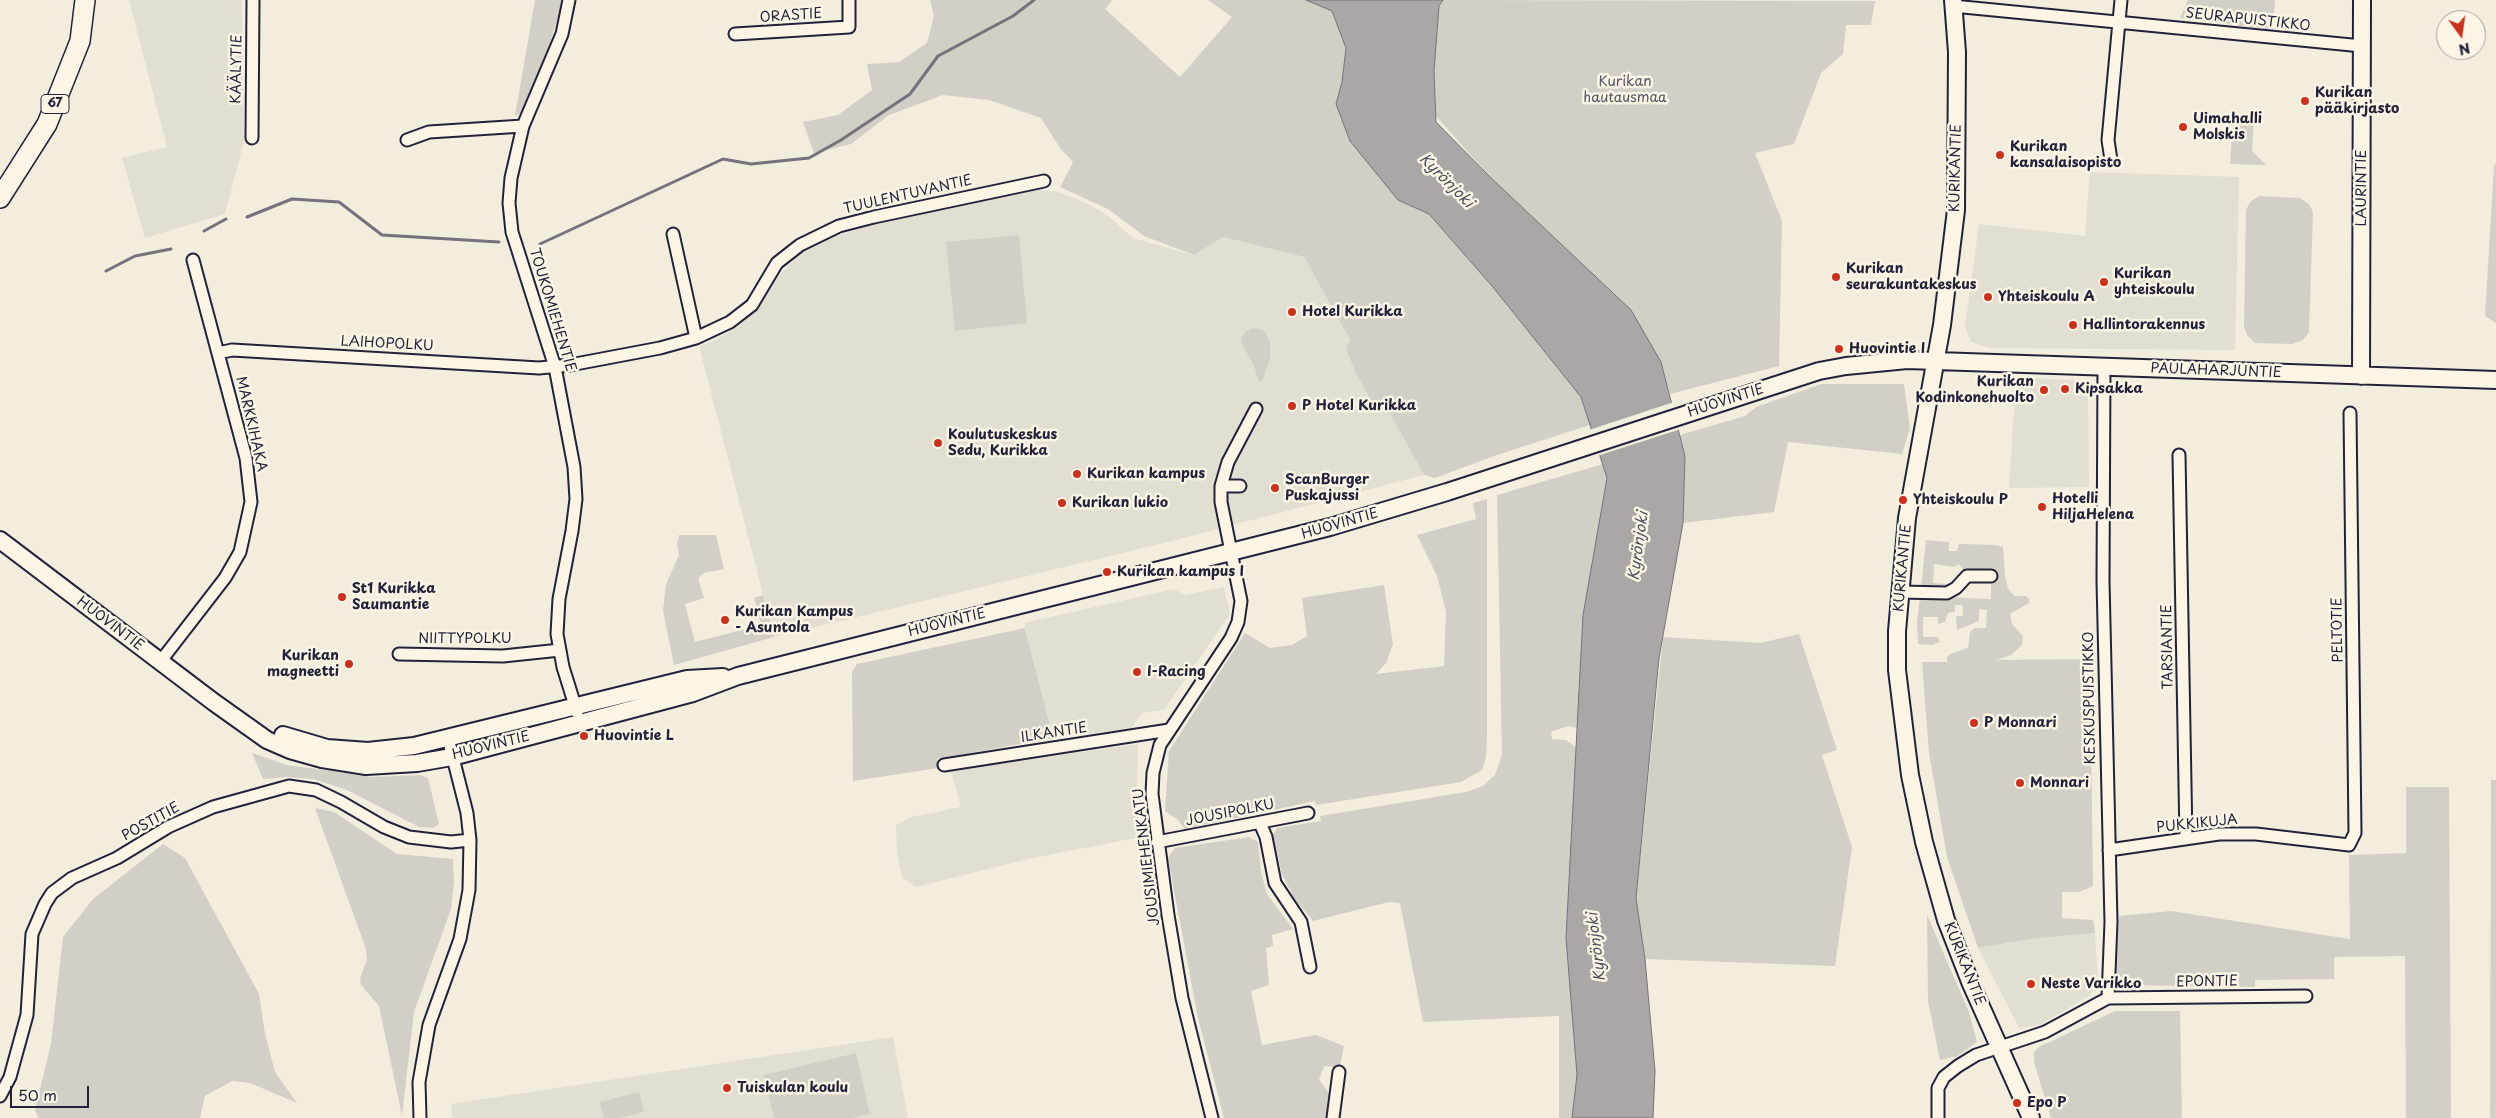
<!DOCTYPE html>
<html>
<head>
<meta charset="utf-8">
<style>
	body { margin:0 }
	#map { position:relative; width:2496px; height:1118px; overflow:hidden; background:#f3edde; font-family:"Playpen Sans",sans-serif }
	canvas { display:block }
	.north { position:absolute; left:2436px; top:10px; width:50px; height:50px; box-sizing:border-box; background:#fcf5e5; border:1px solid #a5a1a1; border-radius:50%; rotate:166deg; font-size:14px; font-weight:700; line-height:20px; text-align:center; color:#22223b }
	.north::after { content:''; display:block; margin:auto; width:18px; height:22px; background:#c8321e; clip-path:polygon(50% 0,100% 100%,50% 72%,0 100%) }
	.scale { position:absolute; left:10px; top:1086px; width:79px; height:22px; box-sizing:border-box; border:2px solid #22223b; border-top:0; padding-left:6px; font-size:15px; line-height:18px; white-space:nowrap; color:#22223b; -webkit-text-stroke:4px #fcf5e5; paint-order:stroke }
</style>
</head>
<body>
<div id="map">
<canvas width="2496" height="1118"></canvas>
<div class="north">N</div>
<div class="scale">50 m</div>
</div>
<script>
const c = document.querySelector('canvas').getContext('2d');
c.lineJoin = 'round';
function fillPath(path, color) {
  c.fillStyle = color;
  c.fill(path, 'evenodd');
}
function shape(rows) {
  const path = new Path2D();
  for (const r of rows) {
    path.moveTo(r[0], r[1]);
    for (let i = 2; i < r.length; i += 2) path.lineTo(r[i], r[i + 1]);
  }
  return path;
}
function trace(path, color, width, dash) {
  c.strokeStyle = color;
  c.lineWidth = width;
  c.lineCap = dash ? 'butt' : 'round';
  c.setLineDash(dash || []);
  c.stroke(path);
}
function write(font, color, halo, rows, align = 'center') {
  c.font = font + ' "Playpen Sans",sans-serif';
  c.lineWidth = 5;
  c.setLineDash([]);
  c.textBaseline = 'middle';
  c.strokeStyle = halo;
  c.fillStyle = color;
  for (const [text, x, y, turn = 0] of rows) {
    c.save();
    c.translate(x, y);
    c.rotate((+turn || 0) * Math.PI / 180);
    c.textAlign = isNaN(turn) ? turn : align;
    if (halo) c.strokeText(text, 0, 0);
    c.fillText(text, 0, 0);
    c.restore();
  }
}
fillPath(shape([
	[129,0,242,0,244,141,225,214,145,238,122,158,167,147],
	[2090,172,2239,177,2235,350,1989,348,1971,342,1965,327,1979,224,2085,236],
	[1036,190,1056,191,1084,202,1107,215,1133,238,1193,255,1223,237,1304,257,1424,475,1164,543,774,637,699,346,713,341,739,326,760,306,778,277,798,255,836,236,881,223],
	[2016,377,2084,381,2088,387,2089,487,2009,488],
	[1224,587,1230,614,1164,710,1142,713,1132,728,1053,738,1024,623,1174,589,1185,595],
	[1138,744,1137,794,1140,837,1028,859,916,887,902,877,897,851,896,825,912,817,961,807,951,771],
	[2095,933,2098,983,2089,996,2040,1025,2019,1028,1978,948,2031,939],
	[893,1037,908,1118,452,1118,451,1104]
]), '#e3ded2');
fillPath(shape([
	[535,0,563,0,546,56,521,113,515,116],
	[930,0,1112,0,1105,9,1180,77,1232,17,1208,0,1306,0,1332,11,1346,48,1342,82,1336,104,1398,200,1429,214,1492,286,1581,397,1590,425,1494,456,1435,478,1424,475,1388,410,1374,406,1356,373,1346,349,1350,340,1304,257,1223,237,1194,255,1144,236,1108,209,1060,187,1073,162,1060,148,1041,118,989,100,943,95,889,115,851,144,814,153,803,122,838,115,872,90,867,64,899,62,927,43,934,16],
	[1443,0,1875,1,1871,25,1846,25,1843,54,1821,73,1794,144,1755,153,1782,221,1779,366,1670,394,1661,362,1489,176,1436,116,1434,71,1439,6],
	[2188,0,2275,0,2273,30,2180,18],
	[2246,117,2254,119,2252,151,2266,165,2230,164,2233,124,2238,119],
	[2496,164,2496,323,2485,316,2494,165],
	[2259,196,2300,198,2309,204,2313,212,2309,332,2303,340,2292,344,2255,343,2247,335,2244,327,2246,210,2250,202],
	[1019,235,1027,323,955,331,946,242],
	[1252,328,1260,329,1266,333,1270,342,1270,359,1262,382,1259,382,1254,366,1242,344,1241,338,1246,331],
	[1821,384,1904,384,1910,428,1902,454,1788,442,1774,512,1683,523,1685,456,1680,435,1745,416,1756,407],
	[1603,464,1607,478,1583,615,1578,728,1568,726,1551,732,1552,739,1566,740,1577,748,1566,938,1577,1075,1572,1118,1559,1118,1559,1016,1423,1022,1400,903,1389,902,1313,921,1294,898,1282,874,1273,835,1277,828,1321,821,1320,816,1466,792,1483,786,1495,775,1502,755,1497,495],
	[1487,499,1487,736,1486,757,1482,770,1461,782,1316,805,1315,801,1185,829,1178,820,1165,811,1169,751,1245,633,1270,648,1292,645,1307,636,1302,598,1384,585,1393,644,1386,663,1376,674,1444,666,1446,612,1437,576,1417,535,1476,519,1473,503],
	[679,535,716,535,724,569,704,573,698,578,704,598,685,604,695,642,761,625,754,598,763,595,774,637,674,665,663,611,666,584,679,555,677,544],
	[1926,540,1949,542,1949,551,1957,551,1959,544,1965,544,1996,545,2003,547,2005,576,2008,588,2014,596,2026,596,2029,599,2029,603,2010,614,2012,624,2023,636,2022,645,2011,655,1996,660,2090,659,2093,886,2079,892,2062,892,2062,918,2093,920,2095,933,2031,939,1978,948,1947,857,1929,753,1922,662,1947,662,1947,657,1950,654,1968,648,1970,632,1975,628,1986,628,1987,610,1979,609,1979,621,1957,630,1956,616,1963,616,1962,605,1955,605,1955,612,1948,613,1945,622,1938,624,1938,617,1923,617,1923,637,1937,637,1939,639,1940,642,1932,645,1918,644,1917,624,1920,596,1991,599,1991,578,1964,571,1959,564,1954,567,1934,564,1933,583,1947,584,1944,588,1921,589],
	[1025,628,1053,738,937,759,939,768,853,781,852,672,857,664],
	[1799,634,1837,750,1822,755,1852,847,1835,966,1645,959,1636,898,1663,637,1760,643],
	[252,753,287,765,372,777,420,775,428,778,439,824,433,828,419,827,347,790,313,779,287,777,263,779],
	[2491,780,2496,780,2496,1118,2490,1118],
	[2406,787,2449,787,2451,1118,2406,1118,2405,956,2334,957,2334,979,2255,980,2255,987,2116,985,2119,916,2171,911,2350,939,2349,855,2406,853],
	[315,808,334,812,397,854,453,859,454,881,451,909,414,1012,402,1116,379,1006,361,985,360,978,367,960,366,949],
	[1249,837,1258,842,1261,872,1267,894,1293,929,1272,935,1273,946,1266,948,1269,985,1251,991,1262,1045,1316,1035,1344,1046,1340,1067,1324,1066,1319,1080,1330,1094,1328,1118,1224,1118,1198,1018,1168,858,1175,848],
	[163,844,185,858,259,994,265,1034,275,1072,297,1103,250,1083,232,1081,205,1096,200,1118,39,1118,35,1111,51,1043,63,937,93,899],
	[1927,915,1969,1012,1977,1042,1958,1056,1940,1060,1928,1001],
	[2115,1011,2180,1011,2182,1118,2051,1118,2034,1062,2034,1052,2039,1047],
	[856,1053,870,1114,853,1118,774,1118,764,1075],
	[639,1092,644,1112,619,1118,604,1118,600,1102]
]), '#d4cfc6');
const water = shape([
	[1306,0,1443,0,1439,6,1434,71,1436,122,1489,176,1631,310,1661,362,1685,456,1683,523,1659,658,1636,898,1645,959,1655,1071,1653,1118,1572,1118,1577,1075,1566,938,1583,615,1607,478,1581,397,1492,286,1429,214,1398,200,1350,141,1336,104,1342,82,1346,48,1332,11,1306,0]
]);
fillPath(water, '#aca7a6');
trace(water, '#75727b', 1);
fillPath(shape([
	[1674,402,1681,429,1597,456,1589,430]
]), '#f3edde');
trace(shape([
	[247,217,292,199,339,202,382,235,499,242],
	[204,231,226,219],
	[540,244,723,159,751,164,809,158,841,140,910,94,938,56,1013,16,1034,0],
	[106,271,135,256,171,249]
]), '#75727b', 3);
const street = shape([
	[569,0,562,34,523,126,511,178,509,203,512,232,555,367,574,467,576,499,572,531,559,599,557,634,563,667,577,712],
	[1953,6,2362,46],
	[735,34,849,27,849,0],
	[252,138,253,0],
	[407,140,429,132,523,126],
	[2111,160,2108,140,2121,0],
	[673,234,696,338],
	[218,353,232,350,539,368,570,365,660,348,696,338,730,322,752,305,777,263,800,245,839,226,874,217,1044,181],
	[2104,367,2103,581,2111,922,2108,998],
	[2179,455,2186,839],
	[1221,486,1240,486],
	[1900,592,1947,593,1956,588,1967,576,1991,576],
	[399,654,503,656,560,650],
	[160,662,225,578,240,552,251,502,246,458,193,260],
	[944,765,1169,730],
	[1260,823,1266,837,1275,883,1301,922,1310,967],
	[1157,842,1308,813],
	[2109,850,2219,834,2256,834,2349,845,2355,833,2350,413],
	[0,1096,10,1077,27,1015,32,934,45,904,52,893,72,878,117,858,168,827,213,807,289,786,316,790,341,802,384,827,409,837,451,842,470,840],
	[420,1118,419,1082,429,1025,460,939,469,890,470,840,467,813,448,738],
	[1212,1118,1182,998,1168,915,1152,794,1153,773,1160,745,1231,638,1238,622,1241,601,1221,502,1221,486,1228,462,1256,409],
	[1333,1118,1339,1072],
	[1938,1118,1938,1088,1944,1077,1958,1066,1976,1055,2045,1032,2108,998,2306,996]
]);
const secondary = shape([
	[1953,0,1957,52,1956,210,1942,325,1907,518,1897,631,1897,670,1910,775,1924,842,1946,920,1971,984,2031,1118],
	[2361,376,2362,0],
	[0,540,215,703,267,740,290,750,322,759,366,766,417,763,452,757,693,693,738,676,1330,527,1447,492,1819,371,1846,366,1907,360,2496,380],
	[283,735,327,748,368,751,414,746,687,679,723,677]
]);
const primary = shape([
	[0,198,47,124,80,41,85,0]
]);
trace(street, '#22223b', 15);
trace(secondary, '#22223b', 20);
trace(primary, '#22223b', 22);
trace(street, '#fcf5e5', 11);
trace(secondary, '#fcf5e5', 16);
trace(primary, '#fcf5e5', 19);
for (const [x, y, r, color] of [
	[2305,101,5,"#c8321e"],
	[2183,127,5,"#c8321e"],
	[2000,155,5,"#c8321e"],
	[1836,277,5,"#c8321e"],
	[2104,282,5,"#c8321e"],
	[1988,297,5,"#c8321e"],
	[1292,312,5,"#c8321e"],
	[2073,325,5,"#c8321e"],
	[1839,349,5,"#c8321e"],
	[2065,389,5,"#c8321e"],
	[2044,390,5,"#c8321e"],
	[1292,406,5,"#c8321e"],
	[938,443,5,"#c8321e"],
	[1077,474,5,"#c8321e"],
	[1275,488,5,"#c8321e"],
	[1903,500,5,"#c8321e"],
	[1062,503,5,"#c8321e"],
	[2042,507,5,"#c8321e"],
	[1107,572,5,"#c8321e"],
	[342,597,5,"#c8321e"],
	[725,620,5,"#c8321e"],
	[349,664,5,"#c8321e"],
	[1137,672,5,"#c8321e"],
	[1974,723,5,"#c8321e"],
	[584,736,5,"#c8321e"],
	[2020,783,5,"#c8321e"],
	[2031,984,5,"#c8321e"],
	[727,1088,5,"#c8321e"],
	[2017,1103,5,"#c8321e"]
]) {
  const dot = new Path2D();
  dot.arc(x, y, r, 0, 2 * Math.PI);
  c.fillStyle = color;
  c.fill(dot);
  trace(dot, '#fcf5e5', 2);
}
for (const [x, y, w] of [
	[55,104,28]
]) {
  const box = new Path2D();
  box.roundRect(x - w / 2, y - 9.5, w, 19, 4);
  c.fillStyle = '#fcf5e5';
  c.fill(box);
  trace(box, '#22223b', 1);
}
write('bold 12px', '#22223b', null, [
	["67",55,104]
]);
write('14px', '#22223b', '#fcf5e5', [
	["ORASTIE",791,16,-4],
	["SEURAPUISTIKKO",2248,20,6],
	["KÄÄLYTIE",237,69,-89],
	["KURIKANTIE",1956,168,-89],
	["LAURINTIE",2362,188,-90],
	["TUULENTUVANTIE",908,195,-13],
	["TOUKOMIEHENTIE",552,310,73],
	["LAIHOPOLKU",387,344,3],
	["PAULAHARJUNTIE",2216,371,2],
	["HUOVINTIE",1726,401,-18],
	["MARKKIHAKA",251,424,77],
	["HUOVINTIE",1340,524,-16],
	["KURIKANTIE",1903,568,-85],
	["HUOVINTIE",947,623,-14],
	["HUOVINTIE",110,624,37],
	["PELTOTIE",2338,630,-91],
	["NIITTYPOLKU",465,639],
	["TARSIANTIE",2168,647,-91],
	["KESKUSPUISTIKKO",2090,698,-91],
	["ILKANTIE",1054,733,-9],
	["HUOVINTIE",491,746,-14],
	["JOUSIPOLKU",1230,813,-11],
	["POSTITIE",151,822,-29],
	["PUKKIKUJA",2197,824,-6],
	["JOUSIMIEHENKATU",1147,857,-97],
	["KURIKANTIE",1964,964,68],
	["EPONTIE",2207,982,-1]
]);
write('14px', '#575665', '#fcf5e5', [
	["Kurikan",1625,82],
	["hautausmaa",1625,98]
]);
write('bold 14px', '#22223b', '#fcf5e5', [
	["Kurikan",2315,93],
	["pääkirjasto",2315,109],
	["Uimahalli",2193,119],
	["Molskis",2193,135],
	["Kurikan",2010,147],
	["kansalaisopisto",2010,163],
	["Kurikan",1846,269],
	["seurakuntakeskus",1846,285],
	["Kurikan",2114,274],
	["yhteiskoulu",2114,290],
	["Yhteiskoulu A",1998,297],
	["Hotel Kurikka",1302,312],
	["Hallintorakennus",2083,325],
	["Huovintie I",1849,349],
	["Kurikan",2034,382,"right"],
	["Kodinkonehuolto",2034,398,"right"],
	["Kipsakka",2075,389],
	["P Hotel Kurikka",1302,406],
	["Koulutuskeskus",948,435],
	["Sedu, Kurikka",948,451],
	["Kurikan kampus",1087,474],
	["ScanBurger",1285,480],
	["Puskajussi",1285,496],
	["Hotelli",2052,499],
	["HiljaHelena",2052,515],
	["Yhteiskoulu P",1913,500],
	["Kurikan lukio",1072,503],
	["Kurikan kampus I",1117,572],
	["St1 Kurikka",352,589],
	["Saumantie",352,605],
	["Kurikan Kampus",735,612],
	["- Asuntola",735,628],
	["Kurikan",339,656,"right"],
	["magneetti",339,672,"right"],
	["I-Racing",1147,672],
	["P Monnari",1984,723],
	["Huovintie L",594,736],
	["Monnari",2030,783],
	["Neste Varikko",2041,984],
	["Tuiskulan koulu",737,1088],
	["Epo P",2027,1103]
], 'left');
write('italic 15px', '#525160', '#fcf5e5', [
	["Kyrönjoki",1446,181,45],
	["Kyrönjoki",1639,546,-82],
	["Kyrönjoki",1597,947,-97]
]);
</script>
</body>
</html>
